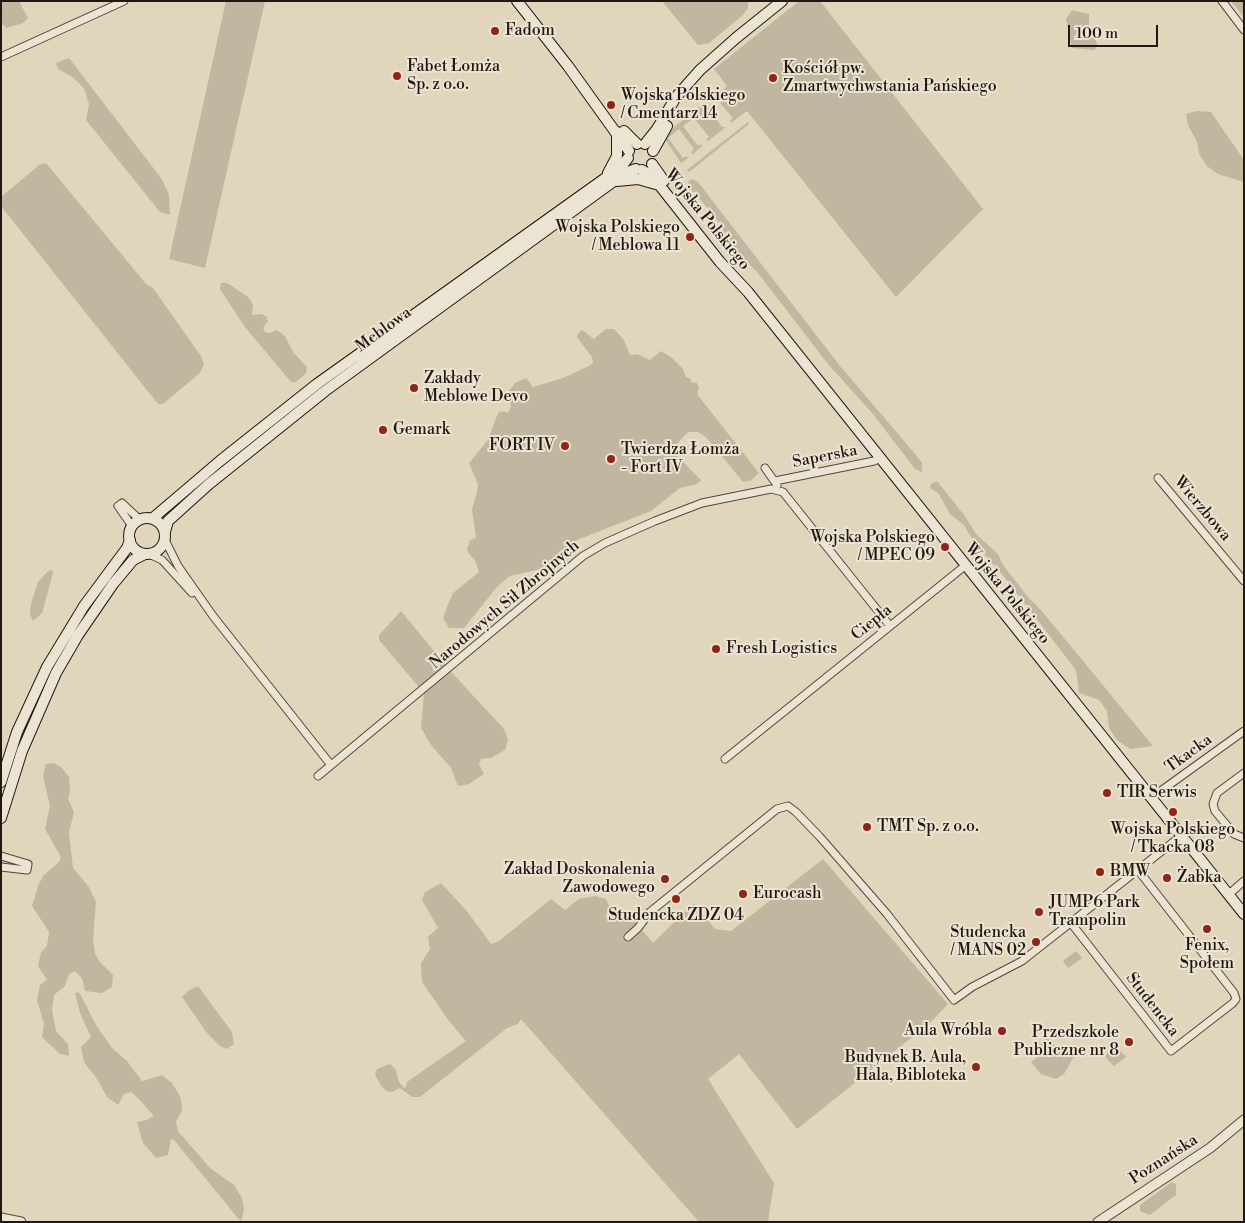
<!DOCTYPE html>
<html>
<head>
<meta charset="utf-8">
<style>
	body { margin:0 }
	#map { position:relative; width:1245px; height:1223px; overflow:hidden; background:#e1d6bc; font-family:"Libre Bodoni",serif }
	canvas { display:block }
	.frame { position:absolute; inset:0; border:2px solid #221712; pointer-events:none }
	.scale { position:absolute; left:1068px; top:25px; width:90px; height:22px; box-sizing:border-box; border:2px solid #221712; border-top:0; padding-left:6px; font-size:15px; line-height:18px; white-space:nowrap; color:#221712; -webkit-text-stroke:4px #ece4d3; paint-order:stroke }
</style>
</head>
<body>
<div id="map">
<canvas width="1245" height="1223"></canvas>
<div class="frame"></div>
<div class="scale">100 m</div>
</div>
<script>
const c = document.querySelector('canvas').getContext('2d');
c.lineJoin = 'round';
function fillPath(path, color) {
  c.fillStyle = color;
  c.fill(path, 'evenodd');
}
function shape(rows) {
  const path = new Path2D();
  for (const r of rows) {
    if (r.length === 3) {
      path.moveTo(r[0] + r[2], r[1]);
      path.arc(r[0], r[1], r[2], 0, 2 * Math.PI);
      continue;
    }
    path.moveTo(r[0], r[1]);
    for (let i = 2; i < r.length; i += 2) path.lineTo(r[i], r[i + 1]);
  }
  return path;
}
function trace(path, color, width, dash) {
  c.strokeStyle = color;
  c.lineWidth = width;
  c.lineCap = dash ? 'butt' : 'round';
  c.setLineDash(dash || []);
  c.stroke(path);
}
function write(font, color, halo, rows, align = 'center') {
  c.font = font + ' "Libre Bodoni",serif';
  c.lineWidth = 4;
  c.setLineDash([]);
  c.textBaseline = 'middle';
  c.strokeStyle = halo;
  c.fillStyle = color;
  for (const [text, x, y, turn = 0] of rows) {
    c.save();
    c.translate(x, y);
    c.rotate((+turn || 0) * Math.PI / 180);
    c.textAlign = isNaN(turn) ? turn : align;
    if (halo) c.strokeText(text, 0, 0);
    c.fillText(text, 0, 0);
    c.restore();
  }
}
fillPath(shape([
	[1,1,19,1,28,18,23,23,6,28,1,22],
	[226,1,265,1,205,268,169,259],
	[662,1,748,1,748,8,742,16,709,43,698,45],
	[799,1,820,1,983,209,896,297,747,111,731,123,730,121,733,118,720,103,732,92,720,100,715,98,727,86,714,69],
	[1231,1,1244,1,1244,17],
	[1072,10,1089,14,1089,30,1097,43,1095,50,1072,48,1066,19],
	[69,58,161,178,169,194,170,215,160,212,86,120,89,104,84,88,72,77,58,69,56,63],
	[705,103,722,127,726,127,708,141,706,140,709,137,694,118,683,126,698,146,701,144,702,146,693,154,691,152,694,149,679,129,668,138,683,158,686,156,688,158,681,163,665,139,674,127],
	[1197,111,1211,112,1244,160,1244,182,1218,174,1207,166,1199,154,1197,142,1188,125,1186,114],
	[748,122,749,124,689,172,687,170],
	[46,163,146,284,153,288,201,356,204,364,200,373,163,404,158,404,1,206,1,197,39,165],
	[692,179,698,182,840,366,916,455,922,463,922,472,915,469,873,414,828,364,758,273,736,251,713,214,689,187,688,182],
	[221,283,227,283,248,297,253,304,252,315,261,314,267,317,268,321,263,328,265,332,270,333,277,330,285,336,293,352,307,367,306,373,302,377,296,382,291,382,245,327,220,289],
	[606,329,614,329,624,340,630,355,637,354,650,360,661,351,672,358,683,369,686,377,691,379,691,382,697,383,699,388,697,394,759,473,750,481,743,482,706,437,698,432,688,432,671,450,701,480,697,484,680,488,651,511,577,540,550,567,510,576,497,587,464,628,449,628,443,618,449,602,453,593,479,572,475,560,469,554,467,549,470,540,476,538,472,509,477,492,478,484,469,463,488,440,498,413,503,411,508,413,511,407,509,391,515,383,526,378,533,387,563,378,589,366,593,363,592,357,577,337,578,333,582,330,594,339],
	[937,481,964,515,976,534,998,554,1003,565,1028,597,1041,610,1153,746,1130,749,1117,740,1109,728,1107,711,1099,700,1079,693,1076,670,1002,574,975,544,964,525,950,514,939,494,930,488,931,484],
	[52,570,53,573,42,613,33,621,30,614,31,604,38,582,47,572],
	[401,611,454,675,504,729,508,739,505,750,491,758,481,759,479,764,484,774,469,784,458,786,451,768,431,745,421,728,424,693,379,640,379,635],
	[54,763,61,767,69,777,70,792,68,799,74,812,69,833,73,868,89,887,96,902,93,939,95,953,99,961,113,975,112,987,102,993,85,991,82,978,75,971,69,974,65,986,54,995,52,1010,56,1031,68,1044,69,1056,60,1054,42,1037,44,1024,37,1000,40,985,47,980,38,966,41,952,47,946,49,932,32,906,38,886,43,876,59,862,61,857,45,829,50,806,43,776,46,764],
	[823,859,948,1004,930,1023,797,1129,739,1054,708,1079,774,1183,768,1222,699,1222,521,1019,518,1024,507,1028,420,1097,412,1097,400,1088,392,1092,387,1091,382,1087,375,1075,377,1069,390,1064,396,1070,399,1082,405,1089,407,1082,466,1041,449,1021,422,982,421,963,430,949,428,937,438,928,422,900,425,892,441,883,466,910,491,944,499,941,551,899,565,910,579,899,595,896,606,899,609,906,605,918,626,911,653,943,694,903,715,929,731,931],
	[1076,951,1082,958,1068,968,1063,961],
	[198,986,232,1032,234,1044,227,1049,220,1046,207,1033,182,997,188,991],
	[79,992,96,1025,112,1048,127,1061,142,1081,162,1075,172,1083,181,1098,182,1110,176,1122,178,1131,210,1168,234,1185,242,1198,244,1210,241,1222,174,1140,171,1139,168,1155,156,1158,143,1143,137,1122,147,1120,154,1116,137,1097,131,1092,124,1094,118,1105,107,1097,97,1079,84,1062,81,1047,91,1037,80,1013,75,993],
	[1047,1038,1064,1054,1072,1049,1076,1053,1064,1074,1056,1079,1041,1074,1031,1062,1038,1057,1033,1050],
	[1116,1046,1126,1057,1114,1066,1104,1056],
	[1172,1182,1176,1184,1176,1195,1150,1215,1140,1211,1140,1205]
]), '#c1b69f');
const minor = shape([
	[1222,1,1244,30],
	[1,57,124,1],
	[765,468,777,485],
	[1158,478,1244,581],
	[775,481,874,461,880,458],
	[132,526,118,506,122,503,139,519],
	[165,540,178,566,213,616,331,765],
	[149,554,162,560,192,593],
	[725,759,966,565],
	[1244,773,1217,793,1213,804,1215,811,1234,834,1244,838],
	[318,776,583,556,605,543,655,521,702,503,771,489,783,492,890,626],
	[1151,798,1244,731],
	[1,856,28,864,27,870,1,867],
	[1228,895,1244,881],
	[1071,923,1171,1051,1233,1003,1236,999,1234,993,1138,870],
	[628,937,638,928,650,912,777,809,788,806,796,812,820,837,887,914,954,1000,972,987,1022,961,1181,836]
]);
const tertiary = shape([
	[1,1218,21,1222],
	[1098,1222,1210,1148,1244,1120]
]);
const secondary = shape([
	[517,1,568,66,629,151],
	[624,131,637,144],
	[645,144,657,129,676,97,700,70,736,38,782,1],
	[653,151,667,126],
	[652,164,664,181],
	[642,170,653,177,720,262,748,292,1244,914],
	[608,173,617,156,617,132],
	[617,181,638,179,659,185],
	[147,536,18],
	[153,518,220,461,317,384,621,167,628,158],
	[165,532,168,521,209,484,325,391,625,173,636,169],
	[1,782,17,732,47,667,84,606,127,548,130,540],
	[1,818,22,751,56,673,78,635,113,584,133,560,145,554]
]);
trace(minor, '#52473c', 9);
trace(tertiary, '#52473c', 11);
trace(secondary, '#221712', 12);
trace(minor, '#ece4d3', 7);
trace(tertiary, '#ece4d3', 9);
trace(secondary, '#ece4d3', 10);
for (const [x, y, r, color] of [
	[495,31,5,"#8f2418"],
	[397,76,5,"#8f2418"],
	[773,78,5,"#8f2418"],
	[611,105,5,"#8f2418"],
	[690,237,5,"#8f2418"],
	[414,388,5,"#8f2418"],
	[383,430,5,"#8f2418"],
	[565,446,5,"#8f2418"],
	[611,459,5,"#8f2418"],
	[945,547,5,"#8f2418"],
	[716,649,5,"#8f2418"],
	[1107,793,5,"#8f2418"],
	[1173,812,5,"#8f2418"],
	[867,827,5,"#8f2418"],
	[1100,872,5,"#8f2418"],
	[1167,878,5,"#8f2418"],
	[665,879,5,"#8f2418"],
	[743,894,5,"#8f2418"],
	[676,899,5,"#8f2418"],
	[1039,912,5,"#8f2418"],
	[1207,929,5,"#8f2418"],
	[1036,942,5,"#8f2418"],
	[1002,1031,5,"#8f2418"],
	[1129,1042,5,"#8f2418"],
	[976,1067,5,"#8f2418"]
]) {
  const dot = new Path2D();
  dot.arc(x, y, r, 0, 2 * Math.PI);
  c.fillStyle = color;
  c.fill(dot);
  trace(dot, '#ece4d3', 2);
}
write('16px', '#221712', '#ece4d3', [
	["Fadom",505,31],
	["Fabet Łomża",407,67],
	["Sp. z o.o.",407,85],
	["Kościół pw.",783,69],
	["Zmartwychwstania Pańskiego",783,87],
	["Wojska Polskiego",621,96],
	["/ Cmentarz 14",621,114],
	["Wojska Polskiego",680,228,"right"],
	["/ Meblowa 11",680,246,"right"],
	["Zakłady",424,379],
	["Meblowe Devo",424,397],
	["Gemark",393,430],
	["FORT IV",555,446,"right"],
	["Twierdza Łomża",621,450],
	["- Fort IV",621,468],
	["Wojska Polskiego",935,538,"right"],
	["/ MPEC 09",935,556,"right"],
	["Fresh Logistics",726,649],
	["TIR Serwis",1117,793],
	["TMT Sp. z o.o.",877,827],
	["Wojska Polskiego",1173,830,"center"],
	["/ Tkacka 08",1173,848,"center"],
	["Zakład Doskonalenia",655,870,"right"],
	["Zawodowego",655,888,"right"],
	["BMW",1110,872],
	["Żabka",1177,878],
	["Eurocash",753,894],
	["JUMP6 Park",1049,903],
	["Trampolin",1049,921],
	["Studencka ZDZ 04",676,916,"center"],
	["Studencka",1026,933,"right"],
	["/ MANS 02",1026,951,"right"],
	["Fenix,",1207,946,"center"],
	["Społem",1207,964,"center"],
	["Aula Wróbla",992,1031,"right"],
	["Przedszkole",1119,1033,"right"],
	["Publiczne nr 8",1119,1051,"right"],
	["Budynek B. Aula,",966,1058,"right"],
	["Hala, Bibloteka",966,1076,"right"]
], 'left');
write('16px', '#221712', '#ece4d3', [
	["Wojska Polskiego",707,220,51],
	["Meblowa",384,330,-36],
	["Saperska",825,457,-11],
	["Wierzbowa",1202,509,50],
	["Wojska Polskiego",1007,594,51],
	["Narodowych Sił Zbrojnych",505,605,-40],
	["Ciepła",872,623,-39],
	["Tkacka",1189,754,-36],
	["Studencka",1152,1005,52],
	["Poznańska",1164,1160,-33]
]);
</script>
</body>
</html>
